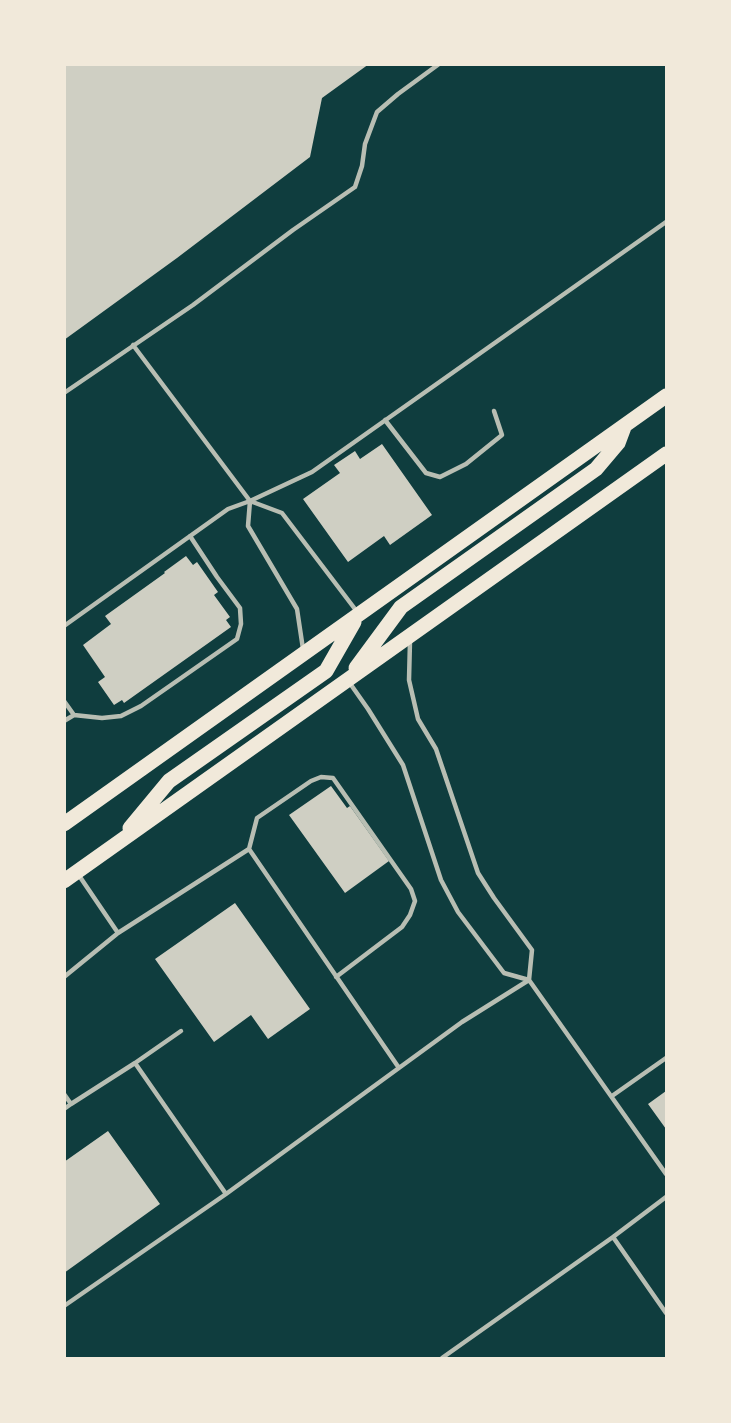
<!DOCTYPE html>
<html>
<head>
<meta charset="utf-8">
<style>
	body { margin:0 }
	#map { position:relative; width:731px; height:1423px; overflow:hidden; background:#0f3d3e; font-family:"Archivo Narrow",sans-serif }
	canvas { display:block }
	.frame { position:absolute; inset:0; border:66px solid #f1e9da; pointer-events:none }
</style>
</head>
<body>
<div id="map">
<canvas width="731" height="1423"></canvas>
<div class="frame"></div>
</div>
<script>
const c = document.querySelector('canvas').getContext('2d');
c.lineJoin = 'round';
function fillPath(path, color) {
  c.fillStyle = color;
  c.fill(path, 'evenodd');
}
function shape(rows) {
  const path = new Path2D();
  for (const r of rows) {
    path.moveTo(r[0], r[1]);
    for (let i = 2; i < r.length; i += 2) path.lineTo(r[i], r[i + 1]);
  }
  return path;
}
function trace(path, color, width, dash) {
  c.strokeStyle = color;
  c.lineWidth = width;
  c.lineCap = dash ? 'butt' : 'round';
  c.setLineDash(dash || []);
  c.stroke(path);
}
fillPath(shape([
	[64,64,369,64,322,98,310,157,177,258,64,340],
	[382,444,432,515,390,545,384,536,348,562,303,499,340,473,334,465,355,451,360,459],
	[186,556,193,565,197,562,218,592,214,595,230,617,226,620,231,627,124,703,122,700,114,705,98,682,105,677,83,645,111,624,105,616,165,573,164,572],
	[331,786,347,808,350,806,389,861,345,893,289,815],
	[235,903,310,1009,268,1039,251,1015,214,1042,155,959],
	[666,1091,666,1129,648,1104],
	[108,1131,160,1204,64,1273,64,1162]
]), '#cfcfc3');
trace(shape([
	[133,345,250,501,282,513,358,613],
	[64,393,193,305,293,230,355,187,362,166,365,144,377,112,398,94,439,64],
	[385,420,426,473,440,477,466,464,502,435,494,411],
	[250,501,248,526,297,609,303,649],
	[64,626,228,509,250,501,312,472,666,222],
	[410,641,409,680,418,719,436,749,478,873,494,898,532,950,529,980],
	[349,682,368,709,403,765,441,880,458,912,504,973,529,980,666,1174],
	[64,701,74,715,64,721],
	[74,715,102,718,121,716,141,706,237,639,241,624,240,608,217,577,190,536],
	[249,849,257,818,311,781,321,777,333,778,411,889,415,901,410,915,402,927,336,977],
	[118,933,249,849,399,1068],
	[64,977,118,933,78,874],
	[135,1063,181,1031],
	[64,1094,71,1104,64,1109],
	[612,1096,666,1058],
	[71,1104,135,1063,226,1194],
	[613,1237,666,1197],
	[64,1306,226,1194,462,1022,529,980],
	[442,1358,613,1237,666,1313]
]), '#b8beb3', 4.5);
trace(shape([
	[356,668,401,607,596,469,618,443,624,427],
	[64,824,666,396],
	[130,828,169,781,326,671,354,622],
	[64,881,666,454]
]), '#f1e9da', 15);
</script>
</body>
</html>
